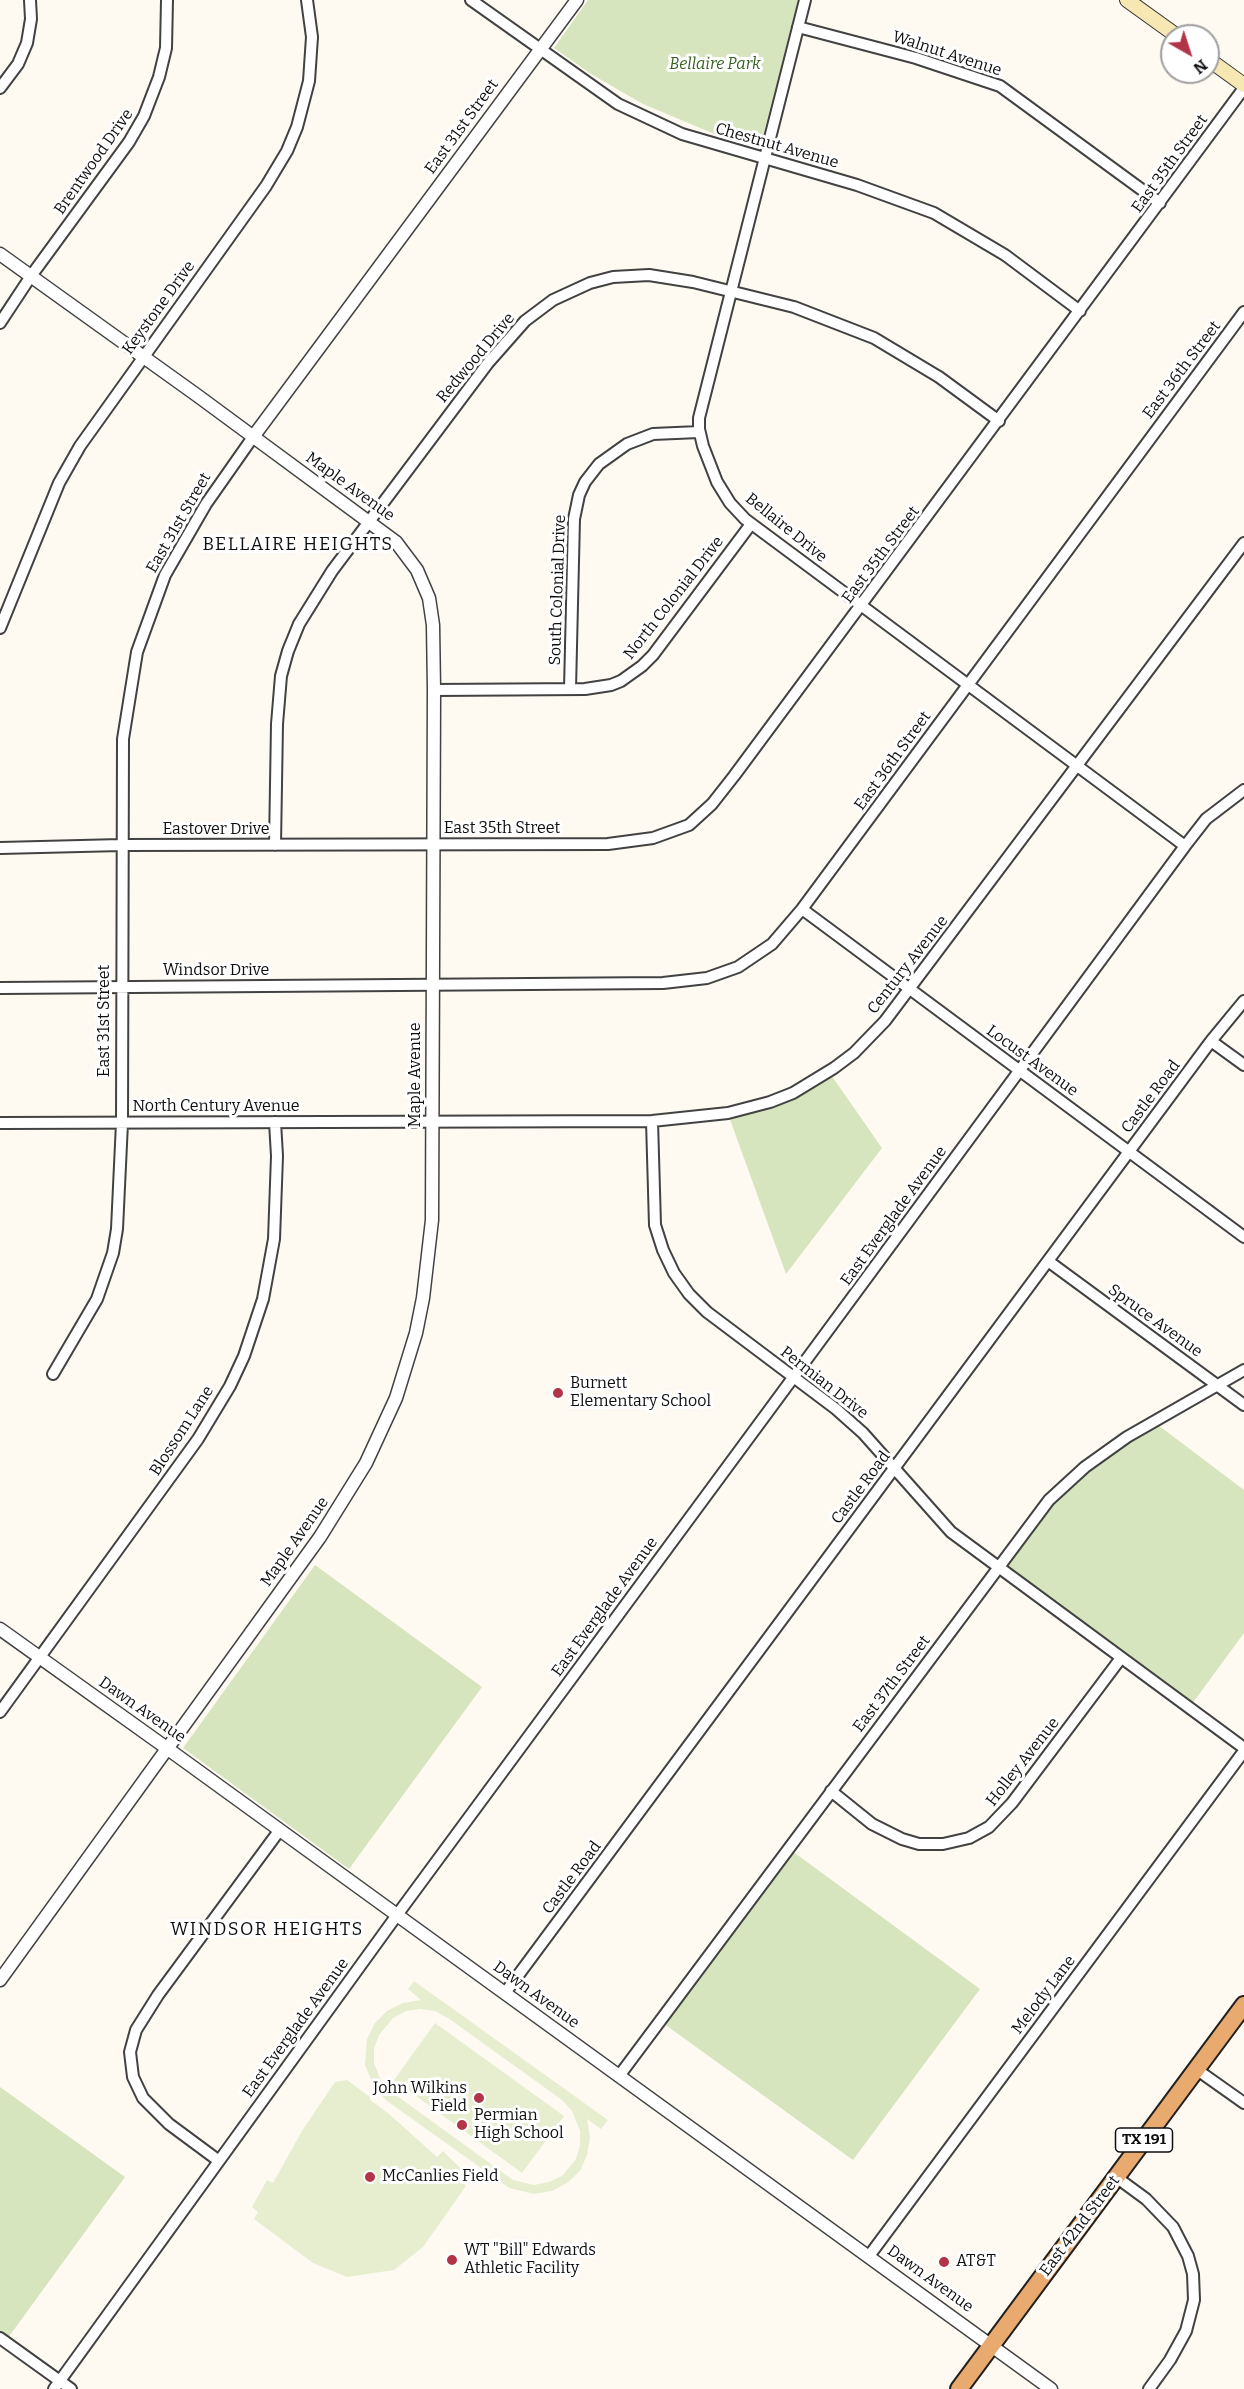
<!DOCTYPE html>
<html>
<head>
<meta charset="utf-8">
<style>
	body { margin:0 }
	#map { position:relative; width:1244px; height:2389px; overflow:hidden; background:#fefaf2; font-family:Bitter,serif }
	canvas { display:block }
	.north { position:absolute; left:1160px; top:24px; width:60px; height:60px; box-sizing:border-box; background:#fff; border:2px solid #9f9f9f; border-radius:50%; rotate:141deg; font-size:16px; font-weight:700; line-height:24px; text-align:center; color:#0f0f0f }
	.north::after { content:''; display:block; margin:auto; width:21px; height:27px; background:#b23448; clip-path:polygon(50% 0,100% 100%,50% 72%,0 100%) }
</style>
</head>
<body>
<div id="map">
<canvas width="1244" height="2389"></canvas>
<div class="north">N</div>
</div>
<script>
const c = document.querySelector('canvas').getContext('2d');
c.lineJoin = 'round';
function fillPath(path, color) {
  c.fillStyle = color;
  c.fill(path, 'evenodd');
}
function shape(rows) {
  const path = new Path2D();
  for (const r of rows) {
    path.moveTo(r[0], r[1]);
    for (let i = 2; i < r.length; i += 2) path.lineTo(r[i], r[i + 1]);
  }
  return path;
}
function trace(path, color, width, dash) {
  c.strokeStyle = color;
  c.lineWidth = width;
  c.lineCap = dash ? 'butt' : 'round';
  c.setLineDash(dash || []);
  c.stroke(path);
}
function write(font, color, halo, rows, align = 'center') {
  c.font = font + ' Bitter,serif';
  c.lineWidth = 6;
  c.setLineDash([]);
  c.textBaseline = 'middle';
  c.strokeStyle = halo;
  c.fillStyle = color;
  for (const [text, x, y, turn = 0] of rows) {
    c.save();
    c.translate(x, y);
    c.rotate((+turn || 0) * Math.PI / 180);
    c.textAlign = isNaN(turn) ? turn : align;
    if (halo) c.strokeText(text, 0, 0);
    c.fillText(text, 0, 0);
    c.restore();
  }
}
fillPath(shape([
	[588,0,798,0,761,144,755,147,712,133,643,104,591,74,554,48],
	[829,1072,882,1148,786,1274,728,1114,753,1107],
	[1154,1422,1244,1490,1244,1633,1189,1708,997,1567,1049,1500],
	[315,1565,482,1687,349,1869,183,1748],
	[788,1848,980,1989,853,2160,660,2021],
	[0,2087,125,2177,5,2342,0,2338]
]), '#d7e5be');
fillPath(shape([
	[414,1981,608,2120,601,2129,587,2119,590,2138,587,2155,580,2171,567,2183,552,2191,534,2194,509,2188,387,2101,375,2089,365,2065,367,2039,375,2023,387,2011,403,2003,421,2000,408,1989],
	[420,2009,435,2011,448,2018,562,2100,572,2111,580,2131,580,2145,576,2159,562,2176,549,2182,534,2185,513,2180,393,2093,382,2083,374,2063,374,2048,379,2035,393,2018,406,2011],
	[435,2023,564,2116,522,2173,394,2080],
	[347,2080,370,2097,370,2100,388,2113,437,2157,443,2151,466,2174,461,2180,466,2186,423,2247,394,2270,347,2277,313,2263,254,2219,258,2212,252,2207,267,2180,273,2183,302,2131,335,2082]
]), '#e6eecf');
const minor = shape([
	[471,0,618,104,682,134,857,185,934,213,1005,255,1080,311],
	[805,0,699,418,699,429,703,446,717,482,730,503,745,519,1185,846],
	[798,27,916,58,1000,86,1160,203],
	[0,88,18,64,27,43,31,19,30,0],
	[0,323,31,276,129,142,144,116,159,77,166,48,167,0],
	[0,628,59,483,80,446,266,186,287,151,297,127,309,81,312,37,307,0],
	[570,689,574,519,579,495,585,482,599,464,627,444,653,434,699,432],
	[434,690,585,689,611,685,621,681,642,666,653,655,751,524],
	[275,845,277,724,281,676,288,651,299,624,332,571,488,363,525,321,553,300,590,283,613,277,649,275,693,282,794,307,874,338,939,377,999,421],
	[0,848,121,845,608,844,653,838,689,825,712,804,734,776,1244,88],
	[802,909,1244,1237],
	[0,988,663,983,707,978,738,967,772,944,802,909,1244,312],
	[1211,1041,1244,1065],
	[652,1121,655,1225,663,1250,674,1273,689,1294,707,1312,836,1409,863,1433,951,1532,1244,1748],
	[0,1123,652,1121,728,1113,770,1102,793,1093,834,1068,854,1053,885,1021,1244,543],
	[1048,1261,1244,1405],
	[53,1374,97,1299,113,1253,117,1229,122,1123,123,739,137,652,165,575,206,504,253,437],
	[0,1712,198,1439,230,1386,244,1356,263,1299,274,1239,277,1156,275,1122],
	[831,1791,872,1824,902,1839,919,1844,943,1844,969,1838,989,1827,1012,1803,1121,1658],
	[505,1993,1211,1041,1244,1001],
	[1196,2069,1244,2103],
	[619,2076,1049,1500,1085,1467,1127,1437,1244,1370],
	[219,2161,169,2124,143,2098,133,2077,130,2052,136,2030,158,1995,279,1831],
	[1116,2177,1146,2199,1173,2227,1188,2256,1193,2274,1194,2300,1186,2331,1170,2360,1149,2389],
	[869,2256,1244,1751],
	[0,2338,71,2389],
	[54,2389,397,1915,1185,846,1206,819,1244,790]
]);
const tertiary = shape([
	[0,254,198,396,396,542,417,570,429,598,433,625,434,690,432,1220,423,1298,416,1333,396,1398,366,1463,320,1537,0,1980],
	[253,437,577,0],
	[0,1629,168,1749,1051,2389]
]);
const secondary = shape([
	[1127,0,1177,36],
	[1208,59,1244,85]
]);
const trunk = shape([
	[959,2389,1244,2005]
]);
trace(minor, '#424242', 14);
trace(tertiary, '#424242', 15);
trace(secondary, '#313131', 16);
trace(trunk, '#202020', 20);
trace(minor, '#fff', 10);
trace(tertiary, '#fff', 12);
trace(secondary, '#f7e8b3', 14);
trace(trunk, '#e8aa6e', 16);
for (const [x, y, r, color] of [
	[558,1393,6,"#b23448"],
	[479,2098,6,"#b23448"],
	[462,2125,6,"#b23448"],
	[370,2177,6,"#b23448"],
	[452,2260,6,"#b23448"],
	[944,2262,6,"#b23448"]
]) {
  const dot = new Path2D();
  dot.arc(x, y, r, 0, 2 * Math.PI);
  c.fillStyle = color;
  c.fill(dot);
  trace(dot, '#fff', 2);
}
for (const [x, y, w] of [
	[1144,2140,57]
]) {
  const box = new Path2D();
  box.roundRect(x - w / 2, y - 12, w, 24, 4.5);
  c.fillStyle = '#fff';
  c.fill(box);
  trace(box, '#0f0f0f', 1.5);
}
write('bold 15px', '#0f0f0f', null, [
	["TX 191",1144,2140]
]);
write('16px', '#0f0f0f', '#fff', [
	["Walnut Avenue",947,54,18],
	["East 31st Street",462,127,-54],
	["Chestnut Avenue",777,146,16],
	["Brentwood Drive",94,162,-55],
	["East 35th Street",1170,164,-54],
	["Keystone Drive",159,308,-54],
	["Redwood Drive",476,358,-50],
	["East 36th Street",1182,370,-53],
	["Maple Avenue",350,487,36],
	["East 31st Street",179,523,-60],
	["Bellaire Drive",786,528,39],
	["East 35th Street",881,555,-53],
	["South Colonial Drive",558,590,-88],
	["North Colonial Drive",674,598,-52],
	["East 36th Street",893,761,-54],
	["East 35th Street",502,829],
	["Eastover Drive",216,830],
	["Century Avenue",908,965,-52],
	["Windsor Drive",216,971],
	["East 31st Street",105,1021,-90],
	["Locust Avenue",1032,1061,36],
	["Maple Avenue",416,1075,-90],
	["Castle Road",1151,1097,-53],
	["North Century Avenue",216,1107],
	["East Everglade Avenue",894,1216,-54],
	["Spruce Avenue",1155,1321,36],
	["Permian Drive",824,1383,38],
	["Blossom Lane",182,1431,-57],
	["Castle Road",861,1488,-53],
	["Maple Avenue",295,1542,-55],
	["East Everglade Avenue",605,1607,-54],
	["East 37th Street",892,1684,-53],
	["Dawn Avenue",142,1710,35],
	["Holley Avenue",1023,1762,-52],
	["Castle Road",572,1878,-53],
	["Dawn Avenue",536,1995,36],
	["Melody Lane",1044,1995,-53],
	["East Everglade Avenue",296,2028,-54],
	["East 42nd Street",1080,2226,-53],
	["Dawn Avenue",930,2279,36]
]);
write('italic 16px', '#386125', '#fff', [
	["Bellaire Park",715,65]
]);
write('16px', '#0f0f0f', '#fff', [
	["Burnett",570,1384],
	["Elementary School",570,1402],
	["John Wilkins",467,2089,"right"],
	["Field",467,2107,"right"],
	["Permian",474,2116],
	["High School",474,2134],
	["McCanlies Field",382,2177],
	["WT \"Bill\" Edwards",464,2251],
	["Athletic Facility",464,2269],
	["AT&T",956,2262]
], 'left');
c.letterSpacing = '1.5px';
write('18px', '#0f0f0f', '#fff', [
	["BELLAIRE HEIGHTS",298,545],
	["WINDSOR HEIGHTS",267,1930]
]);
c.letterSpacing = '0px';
</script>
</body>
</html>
